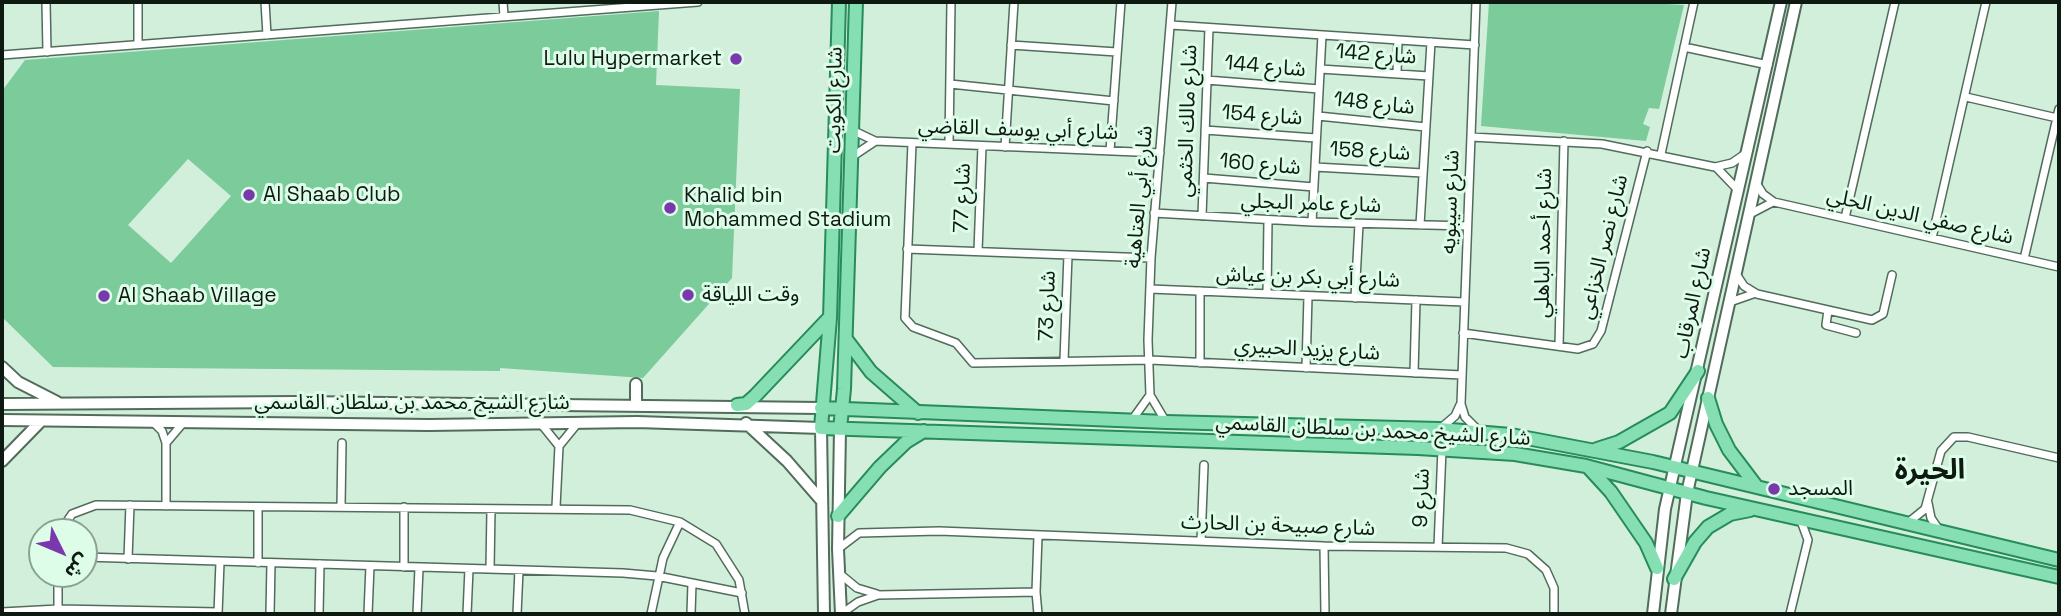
<!DOCTYPE html>
<html>
<head>
<meta charset="utf-8">
<style>
	body { margin:0 }
	#map { position:relative; width:2061px; height:616px; overflow:hidden; background:#d1efdb; font-family:"Space Grotesk","Noto Sans Arabic",sans-serif }
	canvas { display:block }
	.frame { position:absolute; inset:0; border:4px solid #0e1912; pointer-events:none }
	.north { position:absolute; left:28px; top:518px; width:70px; height:70px; box-sizing:border-box; background:#defde8; border:2px solid #8ba292; border-radius:50%; rotate:133deg; font-size:19px; font-weight:700; line-height:28px; text-align:center; color:#0e1912 }
	.north::after { content:''; display:block; margin:auto; width:24px; height:32px; background:#7938ac; clip-path:polygon(50% 0,100% 100%,50% 72%,0 100%) }
</style>
</head>
<body>
<div id="map">
<canvas width="2061" height="616"></canvas>
<div class="frame"></div>
<div class="north">ش</div>
</div>
<script>
const c = document.querySelector('canvas').getContext('2d');
c.lineJoin = 'round';
function fillPath(path, color) {
  c.fillStyle = color;
  c.fill(path, 'evenodd');
}
function shape(rows) {
  const path = new Path2D();
  for (const r of rows) {
    path.moveTo(r[0], r[1]);
    for (let i = 2; i < r.length; i += 2) path.lineTo(r[i], r[i + 1]);
  }
  return path;
}
function trace(path, color, width, dash) {
  c.strokeStyle = color;
  c.lineWidth = width;
  c.lineCap = dash ? 'butt' : 'round';
  c.setLineDash(dash || []);
  c.stroke(path);
}
function write(font, color, halo, rows, align = 'center') {
  c.font = font + ' "Space Grotesk","Noto Sans Arabic",sans-serif';
  c.lineWidth = 6;
  c.setLineDash([]);
  c.textBaseline = 'middle';
  c.strokeStyle = halo;
  c.fillStyle = color;
  for (const [text, x, y, turn = 0] of rows) {
    c.save();
    c.translate(x, y);
    c.rotate((+turn || 0) * Math.PI / 180);
    c.textAlign = isNaN(turn) ? turn : align;
    if (halo) c.strokeText(text, 0, 0);
    c.fillText(text, 0, 0);
    c.restore();
  }
}
fillPath(shape([
	[1489,2,1630,2,1684,5,1659,109,1649,108,1643,124,1650,127,1646,141,1481,126],
	[659,11,656,85,740,89,732,278,643,378,500,368,500,371,53,367,2,317,2,91,25,60],
	[188,159,231,196,171,263,128,225]
]), '#7ccb9b');
const street = shape([
	[46,2,47,52],
	[138,2,138,44],
	[265,2,267,35],
	[503,2,504,16],
	[1476,2,1461,404,1465,417,1479,431],
	[1171,25,1475,45],
	[1011,45,1117,52],
	[1684,47,1768,65],
	[2,55,698,2],
	[1320,69,1429,76],
	[1397,74,1398,40],
	[1207,80,1319,89],
	[950,84,1114,101],
	[1966,97,2057,118],
	[1318,116,1426,127],
	[1205,130,1316,138],
	[854,131,875,141,1160,153],
	[1471,137,1602,144,1715,167,1732,163,1745,154],
	[912,143,905,318,913,327,956,343,973,363,1150,360,1462,375],
	[949,144,951,2],
	[1005,147,1014,2],
	[1110,151,1121,2],
	[1661,154,1694,2],
	[853,156,874,142],
	[1315,167,1423,173],
	[1716,167,1738,190],
	[1204,178,1314,187],
	[1756,183,1763,194,1774,202,2059,267],
	[1154,213,1312,222,1467,226],
	[1750,214,1773,202],
	[1202,216,1209,28],
	[1845,218,1895,2],
	[1312,222,1322,35],
	[1420,225,1431,42],
	[1932,238,1986,2],
	[907,249,1151,258],
	[978,251,982,146],
	[2024,259,2059,109],
	[1736,274,1744,286,1757,294,1872,320,1883,314,1892,275],
	[1150,289,1464,302],
	[1267,294,1268,220],
	[1355,298,1359,224],
	[1730,302,1753,294],
	[1828,310,1826,325,1856,333],
	[1463,333,1578,349,1593,344,1601,331,1647,151],
	[1559,346,1564,141],
	[1064,360,1068,255],
	[1200,363,1200,291],
	[1306,368,1308,296],
	[1414,373,1416,300],
	[1132,420,1150,395],
	[1166,422,1150,395,1148,340,1151,258,1172,2],
	[154,423,162,431,166,443,166,506],
	[542,425,559,446],
	[1442,427,1455,416,1460,405],
	[166,443,183,423],
	[1928,503,1931,518,1939,530],
	[341,506,342,443],
	[404,507,404,567],
	[556,507,559,446,577,424],
	[1909,522,1925,509,1941,451,1954,437,1968,437,2059,458],
	[60,532,72,514,96,505,630,510,680,522,716,544,739,580,745,614],
	[1038,536,1036,592,1038,614],
	[1201,541,1204,465],
	[1324,546,1325,614],
	[1438,547,1442,449],
	[838,549,859,533,939,531,1324,546,1506,548,1528,554,1546,570,1554,588,1554,614],
	[84,557,623,573,657,576,742,593],
	[128,559,130,505],
	[258,563,258,507],
	[490,569,491,509],
	[840,574,857,588,877,594],
	[2,612,58,609,218,612],
	[58,614,58,574],
	[218,614,220,562],
	[270,614,271,563],
	[319,614,320,564],
	[368,614,370,566],
	[417,614,419,568],
	[467,614,469,569],
	[517,614,519,570],
	[651,614,663,558,680,522],
	[691,614,692,583],
	[841,614,858,602,878,595,1036,592],
	[1790,614,1808,540,1801,521]
]);
const secondary = shape([
	[2,367,18,382,57,402],
	[636,384,636,404],
	[2,404,299,402,821,408],
	[2,420,429,425,637,422,821,428,824,614],
	[746,423,787,461,820,499],
	[840,429,838,549,841,614],
	[2,461,41,421],
	[1653,614,1665,509,1781,2],
	[1671,614,1687,493,1796,2]
]);
const primary = shape([
	[839,2,830,318,821,428,1418,448,1515,454,1586,466,1706,498,2059,577],
	[846,339,871,372,918,413],
	[1708,398,1716,424,1729,450,1757,487],
	[737,405,746,404,755,396,829,318],
	[821,408,1166,422,1439,429,1511,435,1653,462,2059,560],
	[840,429,844,389,856,2],
	[1597,449,1619,442,1670,413,1698,371],
	[1589,468,1611,492,1646,543,1657,568],
	[838,516,880,467,906,442,924,431],
	[1674,579,1695,542,1708,527,1730,514,1750,510]
]);
trace(street, '#526c5b', 10);
trace(secondary, '#526c5b', 14);
trace(primary, '#278b5a', 16);
trace(street, '#fff', 7);
trace(secondary, '#fff', 10);
trace(primary, '#86dfb3', 12);
for (const [x, y, r, color] of [
	[736,59,7,"#7938ac"],
	[249,195,7,"#7938ac"],
	[670,208,7,"#7938ac"],
	[688,295,7,"#7938ac"],
	[104,296,7,"#7938ac"],
	[1774,489,7,"#7938ac"]
]) {
  const dot = new Path2D();
  dot.arc(x, y, r, 0, 2 * Math.PI);
  c.fillStyle = color;
  c.fill(dot);
  trace(dot, '#defde8', 2.5);
}
write('21px', '#0e1912', '#defde8', [
	["شارع 142",1376,55,4],
	["شارع 144",1265,67,5],
	["شارع الكويت",835,100,-89],
	["شارع 148",1374,104,6],
	["شارع 154",1262,116,4],
	["شارع مالك الخثمي",1188,121,-88],
	["شارع أبي يوسف القاضي",1018,130,2],
	["شارع 158",1370,152,3],
	["شارع 160",1260,165,5],
	["شارع أبي العتاهية",1140,197,-85],
	["شارع 77",963,198,-88],
	["شارع سيبويه",1451,202,-88],
	["شارع عامر البجلي",1311,204,2],
	["شارع صفي الدين الحلي",1920,217,13],
	["شارع أحمد الباهلي",1544,243,-89],
	["شارع نصر الخزاعي",1604,247,-76],
	["شارع أبي بكر بن عياش",1308,278,2],
	["شارع المرقاب",1693,303,-78],
	["شارع 73",1048,306,-88],
	["شارع يزيد الحبيري",1307,350,3],
	["شارع الشيخ محمد بن سلطان القاسمي",412,403],
	["شارع الشيخ محمد بن سلطان القاسمي",1373,431,3],
	["شارع 9",1422,498,-88],
	["شارع صبيحة بن الحارث",1278,526,2]
]);
write('21px', '#0e1912', '#defde8', [
	["Lulu Hypermarket",722,59,"right"],
	["Al Shaab Club",263,195],
	["Khalid bin",684,196],
	["Mohammed Stadium",684,220],
	["وقت اللياقة",702,295],
	["Al Shaab Village",118,296],
	["المسجد",1788,489]
], 'left');
write('bold 28px', '#0e1912', '#defde8', [
	["الحيرة",1930,471]
]);
</script>
</body>
</html>
